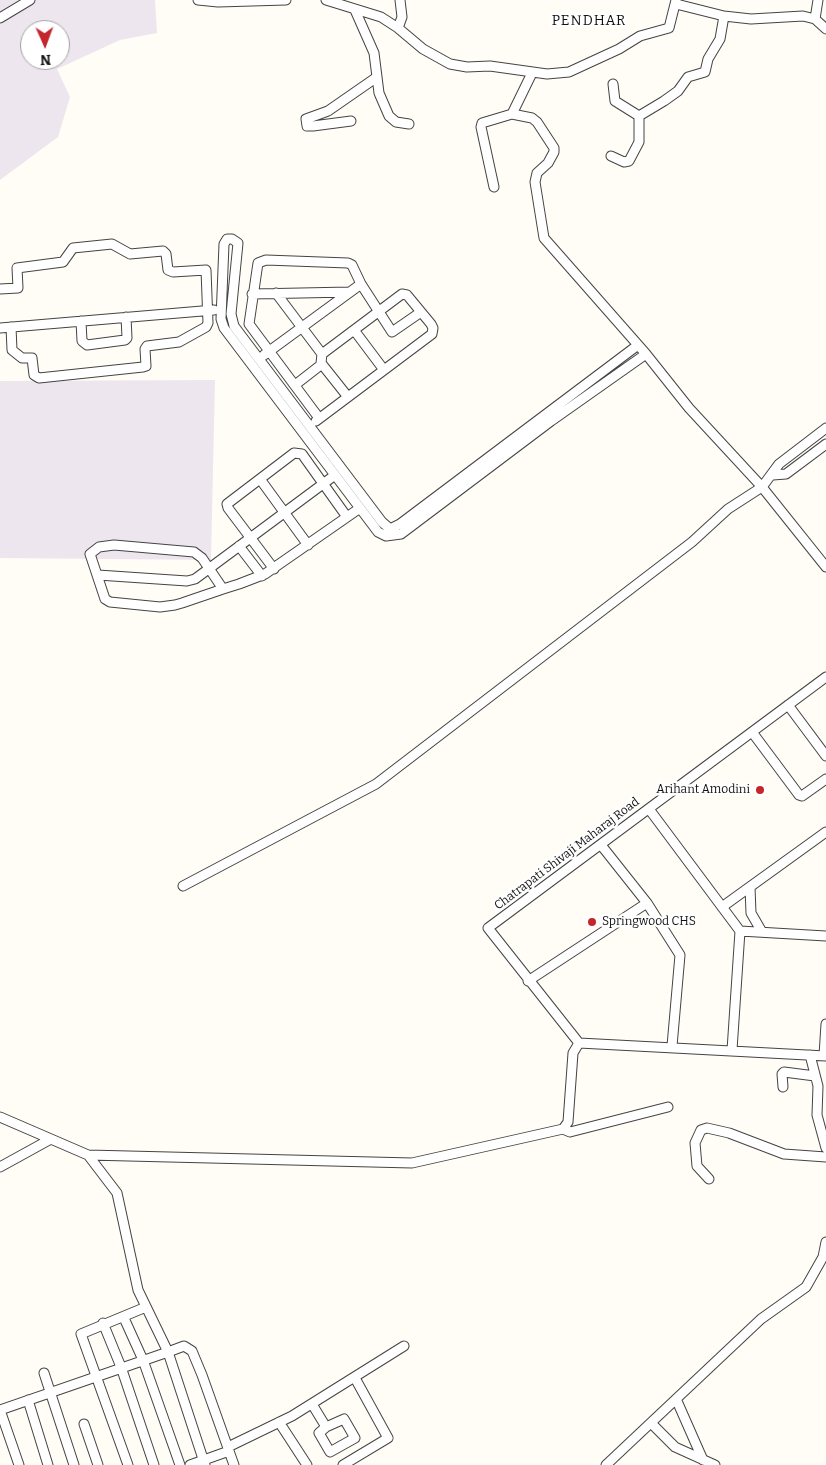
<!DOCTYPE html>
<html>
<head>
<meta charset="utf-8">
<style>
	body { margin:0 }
	#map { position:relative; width:826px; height:1465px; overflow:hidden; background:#fffdf5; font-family:Bitter,serif }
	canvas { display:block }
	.north { position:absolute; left:20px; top:20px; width:50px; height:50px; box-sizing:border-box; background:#fff; border:1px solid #a0a0a0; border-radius:50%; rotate:178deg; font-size:14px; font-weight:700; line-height:20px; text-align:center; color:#111 }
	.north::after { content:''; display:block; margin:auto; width:18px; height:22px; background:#c4262e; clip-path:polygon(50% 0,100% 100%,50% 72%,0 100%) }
</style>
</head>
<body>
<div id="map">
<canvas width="826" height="1465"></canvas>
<div class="north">N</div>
</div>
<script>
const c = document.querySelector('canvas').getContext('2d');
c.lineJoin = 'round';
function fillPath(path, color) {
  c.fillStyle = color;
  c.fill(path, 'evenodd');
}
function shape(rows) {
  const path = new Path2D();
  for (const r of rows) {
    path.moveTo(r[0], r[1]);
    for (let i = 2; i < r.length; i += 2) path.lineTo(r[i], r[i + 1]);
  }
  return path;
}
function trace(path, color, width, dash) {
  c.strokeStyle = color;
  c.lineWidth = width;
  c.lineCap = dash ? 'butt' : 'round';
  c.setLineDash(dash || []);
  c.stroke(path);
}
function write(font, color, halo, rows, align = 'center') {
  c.font = font + ' Bitter,serif';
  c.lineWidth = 5;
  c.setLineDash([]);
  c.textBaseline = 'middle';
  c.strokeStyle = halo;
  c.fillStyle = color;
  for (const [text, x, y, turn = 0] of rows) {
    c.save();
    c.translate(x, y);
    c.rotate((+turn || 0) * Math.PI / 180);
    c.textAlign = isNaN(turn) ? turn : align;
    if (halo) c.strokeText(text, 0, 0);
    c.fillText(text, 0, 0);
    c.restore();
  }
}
fillPath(shape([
	[0,0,155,0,157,33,120,40,57,69,70,97,58,137,0,180],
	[30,30,60,30,60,60,30,60],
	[215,380,211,560,0,558,0,381]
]), '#eee6ef');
const minor = shape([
	[198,0,218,2,286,0],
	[326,0,381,17,398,28,423,49,450,64,467,67,490,66,547,74,569,72,619,49,640,36,669,28,676,0],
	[676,4,724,16,751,19,803,16,815,19,826,29],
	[355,10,374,53,379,93,389,116,396,122,409,124],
	[0,18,30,0],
	[815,19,818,0],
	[398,28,402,17,400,0],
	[613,84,615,101,639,116,664,101,678,91,688,77,705,72,708,59,720,39,724,16],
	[351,121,313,126,307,126,306,119,328,111,377,77],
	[611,156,624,162,629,161,639,142,639,116],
	[494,187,481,127,482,123,512,114,532,73],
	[0,289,18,288,17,268,63,262,73,248,112,244,130,254,163,251,166,254,168,270,173,272,206,270,208,323,206,327,179,342,147,346,145,349,146,366,143,367,39,378,34,375,32,358,22,358,12,350,11,327],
	[276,293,322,354],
	[252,294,350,292],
	[81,321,82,341,87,345,125,340,127,338,126,317],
	[0,328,214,310],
	[354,330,384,370],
	[638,345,400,524,390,529,382,522,234,326,231,314,238,243,232,239,227,239,224,244,221,319,224,328,378,532,386,536,401,534,551,421,646,354],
	[264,355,361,284],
	[295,385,322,364],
	[319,418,249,324,258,263,266,260,348,263,352,265,361,284,392,332,421,312],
	[316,421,432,334,433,328,431,324,407,295,402,294,322,354,321,363,348,397],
	[826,428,779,464,762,487,826,567],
	[773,475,786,474,826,444],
	[260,479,308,545],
	[239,546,262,576],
	[274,569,228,508,227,504,294,453,302,454,347,517],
	[98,575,187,581,195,579,335,475],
	[223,589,202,558,194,552,114,545,99,547,90,554,105,599,110,602,160,607,175,605,182,603,223,589,239,584,265,574,360,508],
	[788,705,826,756],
	[752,732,799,795,802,796,826,779],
	[649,809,740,931,826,936],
	[601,845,647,903,680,955,672,1046],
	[183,886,376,784,692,542,728,509,762,487,689,408,646,354,544,238,535,182,537,173,548,163,554,152,554,148,537,122,532,118,512,114],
	[750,887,751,913,762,932],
	[722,907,826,832],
	[528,981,647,903],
	[579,1043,488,928,826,677],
	[579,1043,826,1056],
	[732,1050,740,931],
	[810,1055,818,1086,817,1115,826,1148],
	[824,1055,826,1024],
	[783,1087,782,1074,784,1072,815,1076],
	[0,1117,88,1155,412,1163,563,1129,568,1122,573,1053,579,1043],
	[563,1129,570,1132,668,1107],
	[0,1167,49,1140],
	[709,1179,697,1166,695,1143,701,1130,707,1128,729,1133,784,1154,826,1157],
	[124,1318,143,1360,180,1465],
	[103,1323,121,1367,154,1465],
	[44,1373,74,1465],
	[28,1400,48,1465],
	[677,1401,703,1460],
	[312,1404,326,1427,344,1419,355,1438,330,1452,319,1433,326,1427],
	[0,1410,168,1352,138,1290,117,1193,88,1155],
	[0,1410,19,1465],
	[279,1422,307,1465],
	[84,1424,98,1465],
	[652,1424,675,1447,715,1465],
	[228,1447,292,1416,404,1346],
	[128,1465,81,1334,146,1307],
	[190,1465,229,1451],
	[205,1465,168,1352,184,1346,192,1351,202,1375,234,1465],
	[343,1465,388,1438,355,1378],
	[606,1465,761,1319,806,1287,823,1257,826,1242]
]);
trace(minor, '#444', 11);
trace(minor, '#fff', 9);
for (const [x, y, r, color] of [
	[760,790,5,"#c4262e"],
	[592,922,5,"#c4262e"]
]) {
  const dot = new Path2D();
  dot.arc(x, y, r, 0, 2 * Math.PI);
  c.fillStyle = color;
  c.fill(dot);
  trace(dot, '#fff', 2);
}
write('12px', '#111', '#fff', [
	["Arihant Amodini",750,790],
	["Springwood CHS",602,922,"left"]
], 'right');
write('12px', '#111', '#fff', [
	["Chatrapati Shivaji Maharaj Road",567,854,-37]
]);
c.letterSpacing = '1px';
write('14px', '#111', '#fff', [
	["PENDHAR",589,21]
]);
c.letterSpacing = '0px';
</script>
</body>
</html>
